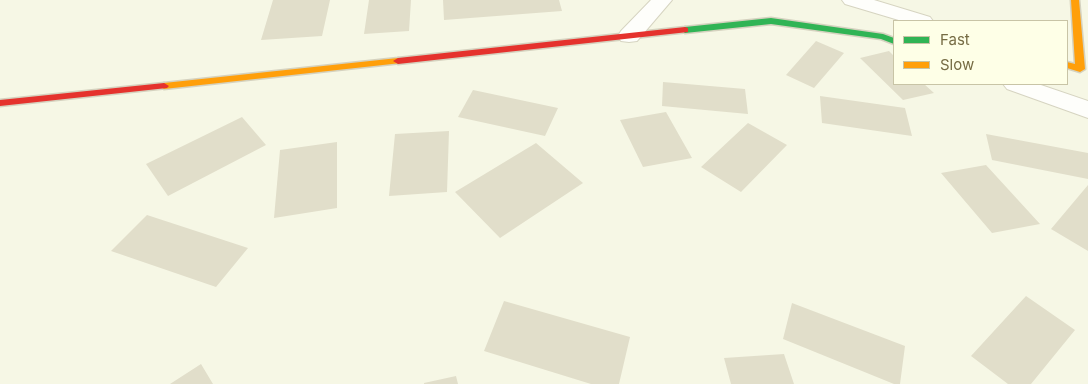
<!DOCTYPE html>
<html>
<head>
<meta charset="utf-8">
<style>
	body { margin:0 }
	#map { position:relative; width:1088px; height:384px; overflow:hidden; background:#f6f7e5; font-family:Inter,sans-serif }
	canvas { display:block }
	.legend { position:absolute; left:893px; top:20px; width:175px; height:65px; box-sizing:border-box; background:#feffe7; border:1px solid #c8c4a6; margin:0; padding:6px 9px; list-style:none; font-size:15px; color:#766c44 }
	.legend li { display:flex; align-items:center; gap:10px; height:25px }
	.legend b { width:25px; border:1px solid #c8c4a6 }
</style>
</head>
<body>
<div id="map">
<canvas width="1088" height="384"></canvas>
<ul class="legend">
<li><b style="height:6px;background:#30b455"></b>Fast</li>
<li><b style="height:6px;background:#ff9f0a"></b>Slow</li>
</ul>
</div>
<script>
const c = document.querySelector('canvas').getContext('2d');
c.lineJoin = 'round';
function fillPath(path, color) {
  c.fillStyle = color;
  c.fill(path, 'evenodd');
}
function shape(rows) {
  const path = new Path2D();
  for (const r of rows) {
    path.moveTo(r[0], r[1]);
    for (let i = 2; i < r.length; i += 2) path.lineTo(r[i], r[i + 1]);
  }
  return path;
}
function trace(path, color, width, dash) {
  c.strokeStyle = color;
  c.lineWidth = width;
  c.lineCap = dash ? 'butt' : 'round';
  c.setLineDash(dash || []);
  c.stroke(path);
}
fillPath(shape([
	[273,0,330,0,322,36,261,40],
	[369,0,411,0,409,31,364,34],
	[443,0,559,0,562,11,444,20],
	[816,41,844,53,814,88,786,75],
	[889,51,894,56,894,84,924,84,934,93,903,100,860,58],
	[663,82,745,89,748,114,662,106],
	[473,90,558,108,545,136,458,117],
	[820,96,905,108,912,136,822,123],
	[666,112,692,158,643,167,620,120],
	[242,117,266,145,168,196,146,164],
	[748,123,787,145,741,192,701,167],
	[449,131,447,192,389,196,395,134],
	[986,134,1088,153,1088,179,992,160],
	[337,142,337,208,274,218,280,150],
	[536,143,583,183,500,238,455,192],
	[986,165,1040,224,992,233,941,173],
	[1088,185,1088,251,1051,229],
	[147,215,248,248,216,287,111,251],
	[1026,296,1075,330,1031,384,1008,384,971,356],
	[504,301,630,337,619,384,591,384,484,351],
	[792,303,905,346,900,384,894,384,783,339],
	[784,354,794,384,731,384,724,358],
	[201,364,213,384,170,384],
	[456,376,458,384,424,384,424,383]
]), '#e1deca');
const street = shape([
	[651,0,672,0,637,41,629,42,621,41,618,36,621,31,651,0],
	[842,0,874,0,930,17,933,21,902,21,845,4,842,0],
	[1003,84,1038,84,1088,101,1088,118,1007,89,1003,84]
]);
const fast = shape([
	[771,18,883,34,894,38,894,44,881,39,771,24,685,33,681,30,685,27,771,18]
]);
const slow = shape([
	[1071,0,1079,0,1085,69,1080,72,1067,68,1067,62,1075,64,1071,0],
	[398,58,401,59,401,63,164,89,159,86,164,83,398,58]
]);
const jam = shape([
	[685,27,688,28,688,32,398,64,393,61,398,58,685,27],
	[164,83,169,86,167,88,0,106,0,100,164,83]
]);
trace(street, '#d6d4c1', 2);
trace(fast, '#d5d2bf', 3);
trace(slow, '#d5d2bf', 3);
trace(jam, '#d5d2bf', 3);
fillPath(street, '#fefefb');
fillPath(fast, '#30b455');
fillPath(slow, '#ff9f0a');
fillPath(jam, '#e5322d');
</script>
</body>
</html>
